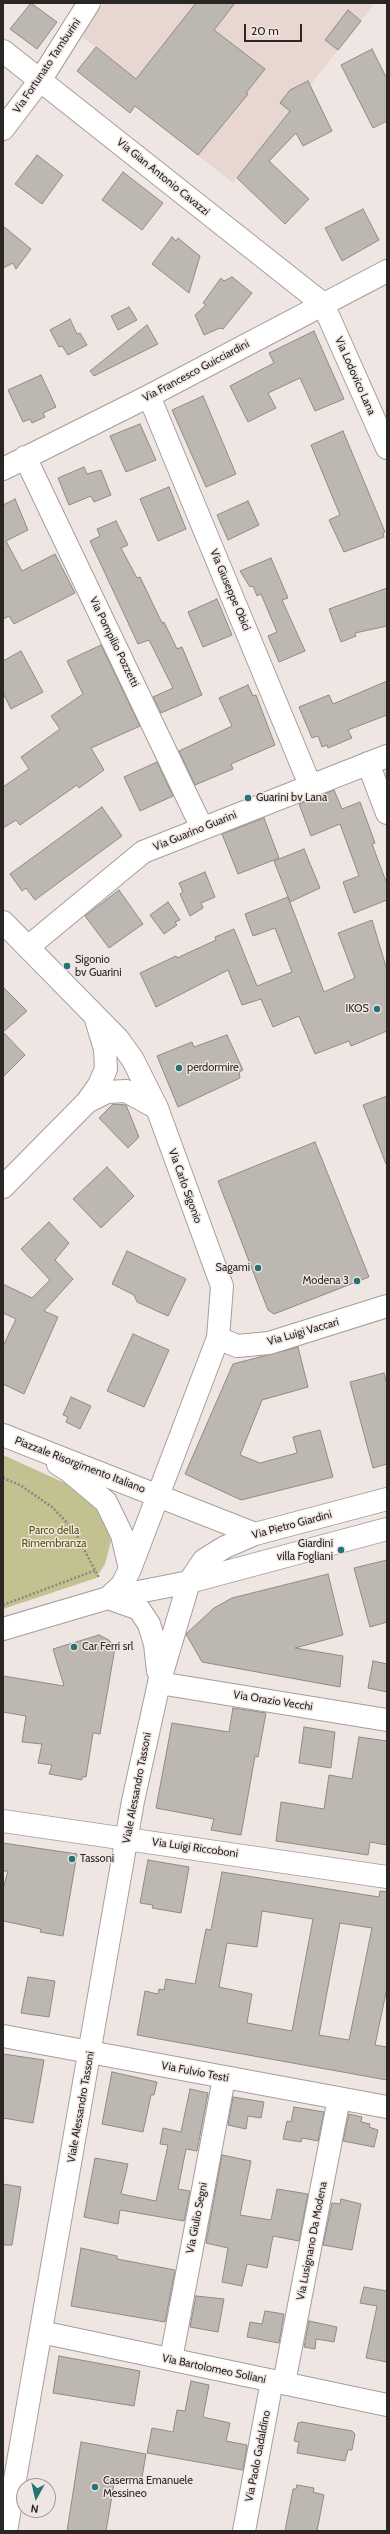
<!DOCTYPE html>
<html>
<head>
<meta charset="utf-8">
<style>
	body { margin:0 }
	#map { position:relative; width:390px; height:2534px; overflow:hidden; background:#efe5e2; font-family:Cabin,sans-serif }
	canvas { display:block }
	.frame { position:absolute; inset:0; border:4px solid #292624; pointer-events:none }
	.north { position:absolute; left:16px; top:2478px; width:40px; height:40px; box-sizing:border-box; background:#efe5e2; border:1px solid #a09996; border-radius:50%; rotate:188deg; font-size:11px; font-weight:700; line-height:16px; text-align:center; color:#292624 }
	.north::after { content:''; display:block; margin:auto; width:14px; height:18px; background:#277275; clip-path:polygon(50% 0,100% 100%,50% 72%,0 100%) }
	.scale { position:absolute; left:244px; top:24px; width:58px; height:18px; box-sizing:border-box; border:2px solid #292624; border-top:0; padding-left:5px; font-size:12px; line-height:14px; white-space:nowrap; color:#292624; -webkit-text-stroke:3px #efe5e2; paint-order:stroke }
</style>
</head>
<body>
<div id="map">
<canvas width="390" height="2534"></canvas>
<div class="frame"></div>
<div class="north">N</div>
<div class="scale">20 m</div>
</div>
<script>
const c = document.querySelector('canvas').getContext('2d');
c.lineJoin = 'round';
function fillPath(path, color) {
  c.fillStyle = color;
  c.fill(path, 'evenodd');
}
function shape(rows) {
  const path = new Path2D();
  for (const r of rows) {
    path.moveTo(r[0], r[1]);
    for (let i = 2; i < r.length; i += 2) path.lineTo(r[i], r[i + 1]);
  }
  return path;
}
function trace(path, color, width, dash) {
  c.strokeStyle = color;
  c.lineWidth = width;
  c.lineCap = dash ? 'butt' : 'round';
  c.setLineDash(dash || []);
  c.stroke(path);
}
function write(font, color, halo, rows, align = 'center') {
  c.font = font + ' Cabin,sans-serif';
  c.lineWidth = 3;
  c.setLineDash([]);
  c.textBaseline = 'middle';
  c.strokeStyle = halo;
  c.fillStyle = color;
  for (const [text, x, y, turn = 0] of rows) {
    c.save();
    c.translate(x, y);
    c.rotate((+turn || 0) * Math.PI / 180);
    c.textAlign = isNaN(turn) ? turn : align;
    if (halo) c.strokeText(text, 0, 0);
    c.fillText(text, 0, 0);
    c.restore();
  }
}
fillPath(shape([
	[103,3,375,3,233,183,129,101,131,85,136,79,81,36]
]), '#e8d7d0');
fillPath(shape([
	[3,1455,67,1484,84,1496,96,1509,104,1521,111,1541,105,1564,96,1578,3,1609]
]), '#c4c191');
const building = shape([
	[31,3,57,22,37,49,10,29,31,3],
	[196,3,235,3,214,30,265,69,246,93,248,94,198,155,135,106,130,113,77,71,96,47,136,79,196,3],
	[348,10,361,21,338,50,325,40,348,10],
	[372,49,387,79,387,121,373,128,341,65,372,49],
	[308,81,332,131,303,146,296,133,269,161,309,199,285,224,237,178,290,111,280,103,290,90,308,81],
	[37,155,63,175,42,204,15,184,37,155],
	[123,172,163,203,142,230,102,200,123,172],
	[363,209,379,240,342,261,325,228,363,209],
	[3,226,31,249,16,269,13,263,3,268,3,226],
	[172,237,176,241,178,238,200,256,189,293,152,264,172,237],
	[232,277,252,293,223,329,220,328,204,335,195,315,206,305,203,303,221,278,224,281,232,277],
	[129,307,137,320,118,330,111,316,129,307],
	[70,319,77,334,80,333,87,345,68,355,62,346,59,347,50,330,70,319],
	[147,325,158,344,94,376,90,371,147,325],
	[314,331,344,399,315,411,300,378,268,393,276,408,248,422,230,386,274,363,269,353,314,331],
	[41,375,56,407,43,413,45,417,32,423,30,419,23,422,8,390,41,375],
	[203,396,236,474,206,487,172,410,203,396],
	[140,424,156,460,126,472,110,436,140,424],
	[343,431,385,532,383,533,384,537,344,552,329,520,340,515,311,445,343,431],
	[84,467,87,474,101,470,111,495,94,502,91,496,69,505,58,478,84,467],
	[169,487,186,529,158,541,140,499,169,487],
	[15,499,28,530,6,541,22,571,55,554,75,593,14,624,9,616,3,619,3,505,15,499],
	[248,501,259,525,228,540,217,515,248,501],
	[116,521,128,545,121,548,137,578,140,577,162,623,164,622,177,649,182,647,202,695,161,713,153,697,173,688,149,640,138,644,90,541,100,536,97,529,116,521],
	[271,558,288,598,282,600,305,651,279,662,268,636,277,632,261,594,257,596,253,586,250,587,240,571,271,558],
	[387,588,387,626,355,633,356,636,341,642,329,609,387,588],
	[217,599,232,635,203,647,188,612,217,599],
	[101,645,140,726,91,748,104,770,79,788,77,785,20,825,16,820,3,828,3,787,29,769,21,757,60,729,51,716,83,694,67,661,101,645],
	[21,651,43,692,11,709,3,693,3,661,21,651],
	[387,681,387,715,348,730,352,738,328,748,327,745,322,747,318,736,312,738,299,707,329,695,333,704,387,681],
	[248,685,253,696,256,695,275,745,231,764,233,769,195,785,179,751,232,726,219,698,248,685],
	[157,762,173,796,140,811,124,777,157,762],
	[334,790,342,809,360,802,375,843,372,844,387,884,387,900,354,913,343,882,359,876,340,824,311,836,299,804,334,790],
	[102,807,122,836,35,900,26,888,22,891,10,874,102,807],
	[264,818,279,858,238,874,222,834,264,818],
	[304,849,320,888,290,902,274,861,304,849],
	[205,872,215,897,201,903,203,908,190,916,180,894,183,892,179,883,205,872],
	[119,890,143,924,109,948,85,916,119,890],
	[288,897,324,992,355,978,338,933,372,920,387,970,387,1031,351,1046,349,1041,315,1054,299,1016,273,1027,261,999,242,1005,228,970,156,1007,140,973,176,956,177,958,216,940,215,937,234,929,257,986,292,972,275,928,253,936,245,914,288,897],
	[168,902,180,920,175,922,177,925,164,934,150,915,168,902],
	[3,987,27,1011,3,1032,25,1055,3,1077,3,987],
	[227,1035,243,1070,239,1072,240,1078,178,1107,157,1056,192,1042,194,1047,227,1035],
	[387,1096,387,1164,386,1164,363,1105,387,1096],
	[113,1104,126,1105,139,1137,128,1148,99,1118,113,1104],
	[315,1142,369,1277,274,1314,268,1310,218,1181,315,1142],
	[107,1167,134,1196,101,1228,73,1199,107,1167],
	[49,1222,69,1243,55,1260,73,1279,44,1311,58,1317,24,1394,3,1384,3,1346,16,1319,3,1313,3,1284,32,1298,50,1280,21,1249,49,1222],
	[127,1251,186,1279,168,1316,137,1302,134,1295,112,1284,127,1251],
	[133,1334,169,1350,144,1407,107,1391,133,1334],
	[298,1347,308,1387,262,1400,240,1455,260,1463,297,1453,293,1437,320,1430,333,1477,241,1500,185,1474,233,1364,298,1347],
	[384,1373,387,1385,387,1464,373,1468,350,1382,384,1373],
	[71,1397,91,1406,80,1429,66,1422,68,1417,63,1415,71,1397],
	[387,1560,387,1622,370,1627,354,1568,387,1560],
	[328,1574,343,1635,295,1648,343,1656,340,1687,202,1662,186,1634,214,1608,232,1598,328,1574],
	[99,1635,109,1640,115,1648,100,1734,93,1733,86,1777,82,1777,82,1780,49,1774,52,1765,38,1763,42,1744,22,1742,26,1716,3,1712,3,1676,64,1686,53,1649,99,1635],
	[373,1661,387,1664,387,1692,368,1688,373,1661],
	[233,1708,266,1713,258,1757,255,1756,241,1835,211,1830,214,1819,156,1808,172,1723,229,1732,233,1708],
	[304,1727,335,1732,331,1768,299,1763,304,1727],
	[359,1737,387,1741,387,1845,370,1842,368,1855,276,1841,281,1802,324,1809,329,1775,352,1779,359,1737],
	[3,1843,77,1854,63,1936,40,1932,41,1929,3,1921,3,1889,8,1871,3,1871,3,1843],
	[148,1860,189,1867,181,1913,152,1908,153,1905,140,1903,148,1860],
	[222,1872,379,1897,380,1891,387,1892,387,1988,375,2045,387,2047,387,2080,137,2035,145,1991,158,1994,159,1989,164,1990,166,1979,195,1984,206,1929,211,1930,222,1872],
	[262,1911,313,1919,292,2031,247,2023,252,1994,219,1987,227,1943,257,1947,262,1911],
	[340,1923,372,1928,349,2040,319,2035,340,1923],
	[28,1977,55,1981,49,2017,21,2013,28,1977],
	[3,2054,44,2060,33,2123,3,2118,3,2054],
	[112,2072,157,2082,154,2095,151,2095,143,2132,102,2124,112,2072],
	[190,2089,208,2093,197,2151,186,2149,178,2189,190,2191,184,2221,120,2210,118,2224,84,2217,95,2158,128,2164,121,2194,156,2201,168,2145,160,2144,163,2128,181,2132,190,2089],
	[233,2097,264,2102,261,2118,248,2116,246,2129,228,2125,233,2097],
	[294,2107,324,2112,318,2141,302,2138,301,2142,283,2139,287,2121,291,2122,294,2107],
	[349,2114,362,2117,361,2122,370,2124,369,2127,378,2130,374,2147,343,2141,349,2114],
	[222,2155,251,2161,240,2215,271,2220,277,2189,308,2194,299,2241,273,2236,267,2268,247,2264,242,2286,222,2282,228,2248,206,2243,222,2155],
	[3,2184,21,2187,12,2245,3,2245,3,2184],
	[341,2199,361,2204,352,2250,323,2245,332,2203,340,2204,341,2199],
	[81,2248,117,2256,117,2259,175,2270,165,2322,71,2306,81,2248],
	[364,2287,387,2291,387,2362,366,2358,377,2306,360,2303,364,2287],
	[196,2296,224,2299,218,2332,190,2327,196,2296],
	[265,2311,284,2314,279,2343,247,2337,250,2322,262,2324,265,2311],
	[309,2321,337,2327,334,2342,316,2339,315,2349,304,2347,309,2321],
	[59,2356,140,2371,134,2406,53,2393,59,2356],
	[191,2381,209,2385,203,2417,230,2423,226,2441,247,2445,243,2470,147,2453,152,2428,173,2432,177,2410,185,2411,191,2381],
	[302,2422,352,2431,355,2434,352,2450,348,2450,345,2461,297,2453,299,2442,294,2441,298,2423,302,2422],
	[81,2442,146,2454,141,2483,115,2478,106,2531,67,2531,81,2442],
	[297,2485,314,2488,313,2492,324,2495,317,2531,285,2531,293,2489,296,2489,297,2485]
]);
fillPath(building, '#bdb7b1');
trace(building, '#908a84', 1);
const minor = shape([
	[3,51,323,304,387,448],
	[3,129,41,79,89,3],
	[149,396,310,785],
	[25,457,202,828],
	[3,469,149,396,387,271],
	[368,763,387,813],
	[28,947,143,852,387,756],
	[218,1338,237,1346,269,1343,387,1306],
	[159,1683,387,1720],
	[3,1821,387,1877],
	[3,2036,387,2107],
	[41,2332,387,2405],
	[171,2359,224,2078],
	[284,2383,339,2098],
	[244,2531,272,2381]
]);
const tertiary = shape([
	[3,922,118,1039,133,1060,157,1108,222,1286,218,1338,130,1569,122,1585,108,1598],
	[87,1102,107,1092,126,1091,157,1108],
	[3,1187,87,1102,99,1085,106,1069,105,1049,96,1019],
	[3,1435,255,1534],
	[58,1464,69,1471,106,1502,122,1535,130,1569],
	[108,1598,139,1609,149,1624,155,1644,158,1671],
	[3,1629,108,1598,189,1582,387,1529],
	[6,2531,133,1801,159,1683,189,1582,204,1560,225,1547,255,1534,387,1499]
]);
trace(minor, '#a69e9a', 24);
trace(tertiary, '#a69e9a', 24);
trace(shape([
	[3,1478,20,1485,52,1507,74,1530,99,1578],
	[3,1605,96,1570]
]), '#8c8583', 2.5, [2, 2]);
trace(minor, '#fff', 22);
trace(tertiary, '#fff', 22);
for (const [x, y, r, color] of [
	[248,798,4,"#277275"],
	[67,966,4,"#277275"],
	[377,1009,4,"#277275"],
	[179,1068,4,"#277275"],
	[258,1268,4,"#277275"],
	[357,1281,4,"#277275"],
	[341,1550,4,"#277275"],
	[74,1647,4,"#277275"],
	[72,1859,4,"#277275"],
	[95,2487,4,"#277275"]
]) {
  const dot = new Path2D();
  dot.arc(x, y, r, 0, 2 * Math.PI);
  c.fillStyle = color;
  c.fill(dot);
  trace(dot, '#efe5e2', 1.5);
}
write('11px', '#292624', '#efe5e2', [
	["Via Fortunato Tamburini",47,66,-56],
	["Via Gian Antonio Cavazzi",163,177,39],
	["Via Francesco Guicciardini",196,371,-28],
	["Via Lodovico Lana",355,376,66],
	["Via Giuseppe Obici",230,590,67],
	["Via Pompilio Pozzetti",114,642,64],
	["Via Guarino Guarini",195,831,-22],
	["Via Carlo Sigonio",185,1186,70],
	["Via Luigi Vaccari",303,1332,-16],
	["Piazzale Risorgimento Italiano",80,1465,21],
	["Via Pietro Giardini",292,1525,-15],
	["Via Orazio Vecchi",273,1701,9],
	["Viale Alessandro Tassoni",137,1788,-79],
	["Via Luigi Riccoboni",195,1848,8],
	["Via Fulvio Testi",195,2072,11],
	["Viale Alessandro Tassoni",81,2107,-80],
	["Via Giulio Segni",197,2218,-79],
	["Via Lusignano Da Modena",312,2241,-79],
	["Via Bartolomeo Soliani",214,2369,12],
	["Via Paolo Gadaldino",258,2456,-79]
]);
write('11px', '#292624', '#efe5e2', [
	["Guarini bv Lana",256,798],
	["Sigonio",75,960],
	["bv Guarini",75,973],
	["IKOS",369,1009,"right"],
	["perdormire",187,1068],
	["Sagami",250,1268,"right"],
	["Modena 3",349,1281,"right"],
	["Giardini",333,1544,"right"],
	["villa Fogliani",333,1557,"right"],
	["Car Ferri srl",82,1647],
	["Tassoni",80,1859],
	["Caserma Emanuele",103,2481],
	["Messineo",103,2494]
], 'left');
write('11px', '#5b5506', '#efe5e2', [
	["Parco della",54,1531],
	["Rimembranza",54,1544]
]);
</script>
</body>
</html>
